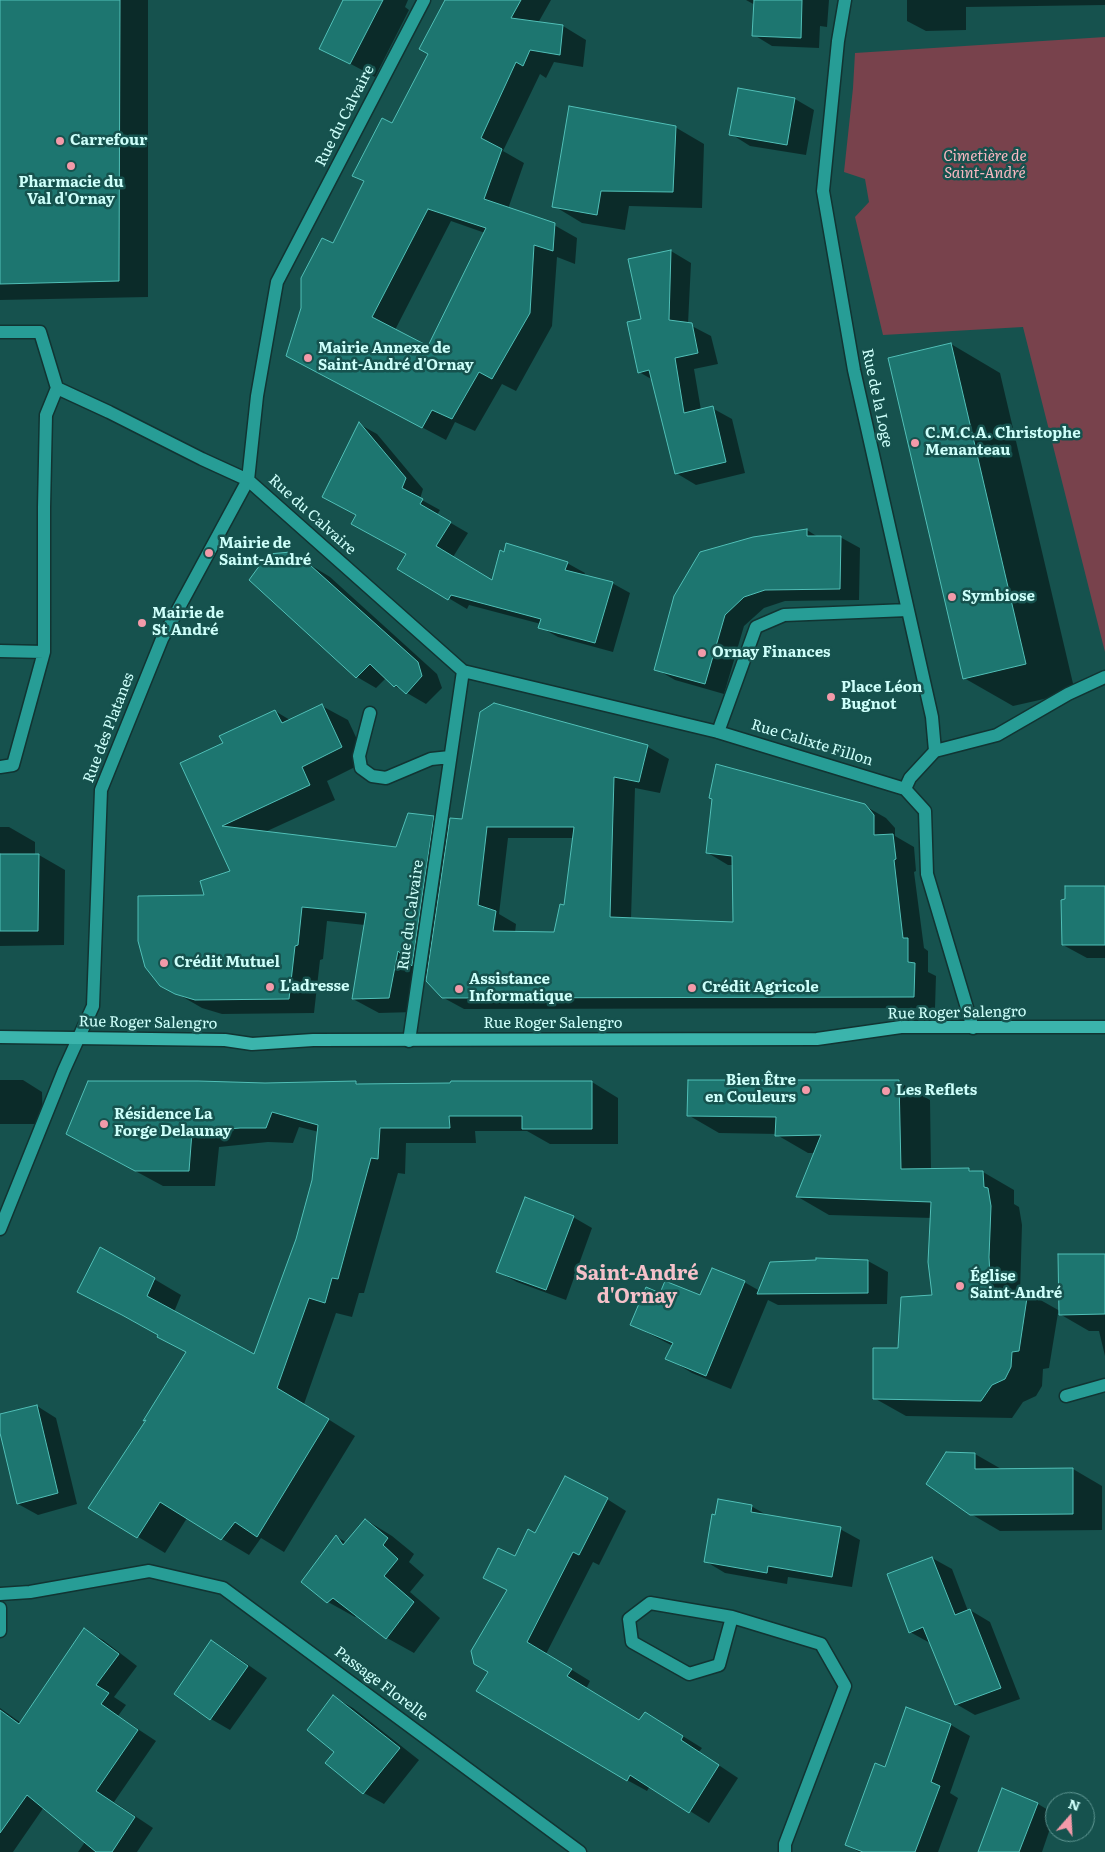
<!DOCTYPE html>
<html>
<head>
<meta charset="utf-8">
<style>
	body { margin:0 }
	#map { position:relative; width:1105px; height:1852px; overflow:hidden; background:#16524e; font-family:Literata,serif }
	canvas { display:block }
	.north { position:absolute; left:1045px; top:1792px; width:50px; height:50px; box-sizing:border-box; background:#16524e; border:1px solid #5f9793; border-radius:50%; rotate:19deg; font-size:14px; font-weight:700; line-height:20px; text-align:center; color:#cdfffa }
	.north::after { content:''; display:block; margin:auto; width:18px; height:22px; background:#f39aa9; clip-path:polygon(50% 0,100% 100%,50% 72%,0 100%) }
</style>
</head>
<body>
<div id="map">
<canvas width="1105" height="1852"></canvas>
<div class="north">N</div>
</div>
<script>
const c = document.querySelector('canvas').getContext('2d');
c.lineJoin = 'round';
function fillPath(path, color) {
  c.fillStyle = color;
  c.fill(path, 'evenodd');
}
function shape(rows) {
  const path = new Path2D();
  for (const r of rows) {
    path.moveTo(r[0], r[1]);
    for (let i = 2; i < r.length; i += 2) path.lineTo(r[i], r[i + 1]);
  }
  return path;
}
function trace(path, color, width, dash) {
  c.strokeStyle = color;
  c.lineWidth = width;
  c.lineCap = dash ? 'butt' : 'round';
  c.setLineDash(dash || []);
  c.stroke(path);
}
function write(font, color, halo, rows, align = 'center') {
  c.font = font + ' Literata,serif';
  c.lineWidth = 5;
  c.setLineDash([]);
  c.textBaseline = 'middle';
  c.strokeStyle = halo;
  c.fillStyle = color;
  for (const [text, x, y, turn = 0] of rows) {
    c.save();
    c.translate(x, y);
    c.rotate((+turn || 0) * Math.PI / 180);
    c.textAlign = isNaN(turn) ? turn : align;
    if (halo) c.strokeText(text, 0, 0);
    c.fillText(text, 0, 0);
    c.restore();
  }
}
fillPath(shape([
	[1105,37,1105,652,1023,327,883,335,855,217,869,202,865,179,844,172,853,88,855,53]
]), '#78424c');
fillPath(shape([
	[0,0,148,0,148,297,0,300],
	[345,0,408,0,405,7,409,10,375,77,321,48],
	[446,0,551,0,538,23,563,26,586,40,583,67,554,62,546,78,540,74,503,151,524,163,508,209,554,225,577,238,575,264,557,257,552,326,516,391,502,384,475,431,455,422,446,440,310,368,333,245,365,182,354,176,392,125,429,54],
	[451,221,485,233,428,347,395,330],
	[746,0,829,0,827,27,820,26,819,48,772,46,754,35,755,5],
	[907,0,1105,0,1105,5,966,7,966,30,926,31,907,21],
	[739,89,795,99,814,110,806,155,750,146,731,134],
	[675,127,704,144,702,208,629,206,625,230,582,223,554,206],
	[671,251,691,263,688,324,711,336,718,364,694,369,701,410,712,408,732,419,745,473,696,485,676,473,653,380,639,372,642,320,629,260],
	[951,344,1000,373,1075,692,1013,706,964,678],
	[359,424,377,434,423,489,420,499,440,510,437,515,468,533,453,557,493,581,567,563,585,573,584,576,612,583,630,593,613,652,558,637,540,627,541,624,469,605,467,609,399,569,408,554,357,515],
	[807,530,818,537,840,537,860,548,859,600,785,601,764,608,744,626,724,694,675,680,656,669],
	[291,553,330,577,437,674,442,688,426,704,395,686,386,678,376,688,357,677],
	[494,705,648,747,669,759,660,793,635,788,631,919,734,923,733,865,728,865,708,853,865,806,886,818,895,828,895,836,914,847,916,871,914,872,924,948,928,951,928,972,936,976,935,1008,464,1009,442,997,428,974,422,971,415,1012,379,1013,353,999,365,925,327,921,323,959,320,960,314,1013,222,1014,202,1008,176,993,206,897,231,872,182,764,225,744,275,711,290,720,322,706,348,720,367,761,327,781,335,800,265,832,397,849,433,817,450,827,463,820],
	[508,838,574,838,566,906,555,934,515,933,516,924,499,914],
	[0,827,9,827,35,842,35,855,39,855,65,870,64,945,0,946],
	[1105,887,1105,958,1087,958,1063,945],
	[0,1080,23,1080,42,1092,43,1124,0,1124],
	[689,1081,899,1082,930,1100,931,1170,968,1169,974,1172,983,1172,1014,1190,1014,1204,1019,1207,1022,1225,1020,1293,1028,1293,1060,1311,1105,1254,1105,1356,1099,1331,1089,1331,1058,1313,1049,1368,1043,1369,1042,1386,1036,1396,1023,1402,1012,1418,906,1416,874,1398,934,1297,932,1218,829,1215,798,1197,815,1153,808,1153,777,1135,777,1134,719,1133,688,1115],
	[355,1082,361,1085,592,1082,618,1098,618,1144,550,1144,527,1131,475,1131,476,1143,406,1143,405,1174,398,1173,364,1293,359,1293,352,1317,336,1313,304,1404,355,1436,284,1552,261,1538,249,1555,187,1518,165,1553,90,1508,147,1422,145,1420,188,1353,159,1337,159,1335,79,1292,154,1279,181,1295,174,1312,255,1355,297,1240,313,1180,319,1132,299,1127,293,1143,268,1142,219,1147,215,1186,163,1186,67,1134,265,1084],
	[573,1217,592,1228,566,1300,517,1282,498,1272],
	[868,1261,888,1272,887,1304,778,1305,768,1300,731,1389,692,1373,667,1358,673,1346,632,1325,661,1295,701,1296,744,1282,760,1291],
	[37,1406,56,1418,77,1504,38,1515,18,1504,0,1428,0,1415],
	[975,1454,1003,1470,1073,1469,1102,1486,1102,1530,1000,1531,971,1514],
	[607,1499,626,1511,599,1565,593,1562,546,1654,590,1681,586,1689,640,1722,665,1725,702,1748,699,1752,738,1778,709,1823,650,1786,647,1791,627,1780,490,1672,515,1558,536,1535],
	[751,1506,770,1517,840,1529,860,1540,852,1587,788,1577,787,1584,725,1573,705,1561,716,1516],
	[366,1520,392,1536,414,1554,409,1562,424,1575,410,1592,440,1618,414,1653,387,1638,357,1615,355,1617,328,1602,337,1537,347,1543],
	[932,1558,952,1569,968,1611,970,1610,990,1622,1020,1699,975,1715,956,1704,930,1643,910,1632],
	[84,1630,103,1640,137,1666,114,1697,126,1705,118,1716,156,1741,114,1802,153,1828,137,1852,78,1852,85,1842,44,1807,13,1852,0,1852,0,1708,21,1723],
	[212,1641,231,1653,267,1678,230,1730,211,1719],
	[334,1697,353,1708,419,1760,384,1804,364,1793,326,1763,336,1751],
	[907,1709,951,1725,970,1736,950,1793,958,1798,938,1852,859,1852,846,1845,886,1769],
	[1038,1804,1055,1814,1042,1852,980,1852]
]), '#0007');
const building = shape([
	[0,0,120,0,119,281,0,284,0,0],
	[343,0,383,0,350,64,319,49,343,0],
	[445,0,521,0,511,18,563,25,560,55,530,50,523,66,516,62,481,138,502,149,484,199,555,223,553,251,534,245,530,313,492,379,479,372,452,419,432,410,422,428,286,356,301,308,301,278,322,238,333,243,364,181,352,176,382,118,392,123,428,54,419,49,445,0],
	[428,209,486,228,428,346,372,317,428,209],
	[754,0,802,0,801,38,752,36,754,0],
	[738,88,795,98,787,145,729,135,738,88],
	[569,106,676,126,673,192,601,191,597,215,552,207,569,106],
	[671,250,669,320,692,323,698,353,675,358,684,413,713,406,726,462,675,474,649,370,638,373,627,322,641,319,628,259,671,250],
	[951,343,1026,664,963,679,888,358,951,343],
	[359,422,406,478,402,488,423,499,420,504,451,522,436,546,492,580,500,550,504,552,506,543,568,562,565,570,613,582,595,643,538,628,541,619,451,595,448,600,397,569,406,554,351,524,356,515,322,497,359,422],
	[807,529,807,536,841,536,840,589,765,590,744,597,725,615,705,684,654,670,674,596,700,552,753,537,807,529],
	[291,552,307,567,310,565,418,662,422,676,406,694,396,685,394,687,370,664,356,678,249,580,268,554,291,552],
	[494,703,648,745,639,782,614,777,610,917,733,922,732,856,706,853,712,799,709,798,716,764,865,804,874,815,874,835,893,834,896,859,894,860,903,938,908,938,908,962,915,963,914,997,442,998,426,981,450,818,462,819,480,712,494,703],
	[487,827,574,827,564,905,560,904,554,932,493,931,496,911,478,905,487,827],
	[322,704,342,747,302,767,310,785,222,826,396,847,408,813,434,816,412,966,398,951,389,998,352,999,366,913,302,907,298,945,295,946,289,999,195,1000,175,994,160,986,145,967,138,941,138,896,204,895,200,881,230,871,180,763,223,743,219,736,275,710,282,723,322,704],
	[0,854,39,854,38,931,0,931,0,854],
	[1065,886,1105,886,1105,945,1062,945,1061,900,1065,899,1065,886],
	[688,1080,899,1080,901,1169,969,1168,969,1171,983,1171,984,1187,988,1188,991,1206,989,1257,991,1294,1028,1291,1019,1351,1012,1352,1011,1367,1005,1379,992,1385,981,1401,873,1399,873,1348,898,1348,901,1297,932,1295,928,1262,931,1202,796,1197,821,1135,775,1136,776,1117,687,1116,688,1080],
	[88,1081,198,1081,265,1083,356,1081,356,1084,450,1083,451,1081,592,1081,592,1129,522,1129,522,1116,449,1116,450,1128,380,1128,378,1159,371,1158,338,1279,332,1278,325,1303,309,1298,277,1388,329,1419,257,1537,235,1522,221,1540,160,1502,137,1538,88,1508,146,1420,143,1421,186,1352,157,1337,158,1335,122,1315,77,1292,100,1247,155,1278,147,1296,254,1354,296,1239,312,1180,318,1125,272,1112,266,1128,240,1128,192,1132,189,1171,135,1171,66,1134,88,1081],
	[525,1197,574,1216,546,1290,496,1272,525,1197],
	[1058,1254,1105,1254,1105,1314,1059,1315,1058,1254],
	[816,1258,868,1260,868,1293,757,1294,770,1262,816,1260,816,1258],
	[712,1268,745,1281,706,1376,665,1359,673,1343,630,1325,646,1287,660,1293,665,1281,700,1295,712,1268],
	[37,1405,58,1493,17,1504,0,1433,0,1414,37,1405],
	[946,1452,975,1453,975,1469,1073,1468,1073,1514,970,1515,926,1484,946,1452],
	[565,1476,608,1498,579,1555,573,1552,527,1642,572,1669,567,1676,639,1720,645,1712,683,1736,681,1740,719,1765,689,1813,630,1775,627,1781,476,1691,488,1672,474,1664,471,1651,507,1590,483,1578,498,1548,515,1556,528,1529,535,1533,565,1476],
	[718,1499,752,1505,751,1512,841,1527,832,1577,768,1566,767,1573,704,1562,712,1514,715,1515,718,1499],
	[365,1519,388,1538,383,1545,398,1559,384,1576,414,1602,386,1639,333,1598,327,1603,301,1582,336,1535,343,1545,365,1519],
	[932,1557,955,1615,970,1609,1001,1688,955,1705,923,1627,909,1633,887,1574,932,1557],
	[84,1628,119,1654,96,1685,109,1693,101,1704,138,1730,96,1791,135,1817,112,1852,96,1852,27,1795,0,1833,0,1710,19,1724,84,1628],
	[211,1640,248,1666,210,1720,174,1694,211,1640],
	[333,1695,400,1748,363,1794,325,1763,334,1752,307,1730,333,1695],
	[906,1707,951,1724,931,1782,940,1786,915,1852,863,1852,845,1845,875,1763,885,1767,906,1707],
	[1002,1788,1038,1803,1019,1852,978,1852,1002,1788]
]);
fillPath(building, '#1d7670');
trace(building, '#51bfb7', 1);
const minor = shape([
	[845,0,838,41,823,191,854,370,932,717,935,751,910,778,905,789],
	[0,332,40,332,57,388,46,415,44,507,44,652,13,765,0,767],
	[57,388,109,412,202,459,248,480,463,671,718,732,905,789,925,811,927,874,973,1028],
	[0,651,44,652],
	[370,713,359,756,361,768,372,776,386,778,431,759,450,757],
	[718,732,756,627,784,615,908,610],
	[935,751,997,735,1068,694,1105,677],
	[409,1041,463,671],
	[0,1229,64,1070,93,1006,101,790,162,639,248,480,257,396,277,282,424,0],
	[1066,1396,1105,1385],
	[0,1594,30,1592,149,1571,223,1588,580,1852],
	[0,1608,0,1631],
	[732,1617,719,1665,689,1674,632,1642,629,1619,650,1603,732,1617,821,1644,845,1686,785,1844,785,1852]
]);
const major = shape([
	[0,1037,225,1040,252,1044,313,1040,817,1039,901,1027,1105,1027]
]);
trace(minor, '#113432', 15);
trace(major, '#113432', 15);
trace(minor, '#279d96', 12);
trace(major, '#3bb4ac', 12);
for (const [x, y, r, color] of [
	[60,141,5,"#f39aa9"],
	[71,166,5,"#f39aa9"],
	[308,358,5,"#f39aa9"],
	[915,443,5,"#f39aa9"],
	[209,553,5,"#f39aa9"],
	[952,597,5,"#f39aa9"],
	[142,623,5,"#f39aa9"],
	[702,653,5,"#f39aa9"],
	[831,697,5,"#f39aa9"],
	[164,963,5,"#f39aa9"],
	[270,987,5,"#f39aa9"],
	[692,988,5,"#f39aa9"],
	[459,989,5,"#f39aa9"],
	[806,1090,5,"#f39aa9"],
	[886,1091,5,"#f39aa9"],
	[104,1124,5,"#f39aa9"],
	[960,1286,5,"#f39aa9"]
]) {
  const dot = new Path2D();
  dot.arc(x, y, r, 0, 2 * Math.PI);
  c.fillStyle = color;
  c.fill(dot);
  trace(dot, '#16524e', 2);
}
write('15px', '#cdfffa', '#16524e', [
	["Rue du Calvaire",345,116,-63],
	["Rue de la Loge",877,398,78],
	["Rue du Calvaire",312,515,42],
	["Rue des Platanes",109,728,-69],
	["Rue Calixte Fillon",812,743,17],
	["Rue du Calvaire",411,915,-82],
	["Rue Roger Salengro",957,1013,-1],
	["Rue Roger Salengro",148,1023,1],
	["Rue Roger Salengro",553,1024],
	["Passage Florelle",381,1684,37]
]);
write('bold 15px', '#cdfffa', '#16524e', [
	["Carrefour",70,141],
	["Pharmacie du",71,183,"center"],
	["Val d'Ornay",71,200,"center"],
	["Mairie Annexe de",318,349],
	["Saint-André d'Ornay",318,366],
	["C.M.C.A. Christophe",925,434],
	["Menanteau",925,451],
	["Mairie de",219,544],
	["Saint-André",219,561],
	["Symbiose",962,597],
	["Mairie de",152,614],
	["St André",152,631],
	["Ornay Finances",712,653],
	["Place Léon",841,688],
	["Bugnot",841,705],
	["Crédit Mutuel",174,963],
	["Assistance",469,980],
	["Informatique",469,997],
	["L'adresse",280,987],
	["Crédit Agricole",702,988],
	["Bien Être",796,1081,"right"],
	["en Couleurs",796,1098,"right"],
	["Les Reflets",896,1091],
	["Résidence La",114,1115],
	["Forge Delaunay",114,1132],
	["Église",970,1277],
	["Saint-André",970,1294]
], 'left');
write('italic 15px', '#f8b7c1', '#16524e', [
	["Cimetière de",985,157],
	["Saint-André",985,174]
]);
write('bold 20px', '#f5c1c9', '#16524e', [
	["Saint-André",637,1274],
	["d'Ornay",637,1297]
]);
</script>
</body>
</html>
